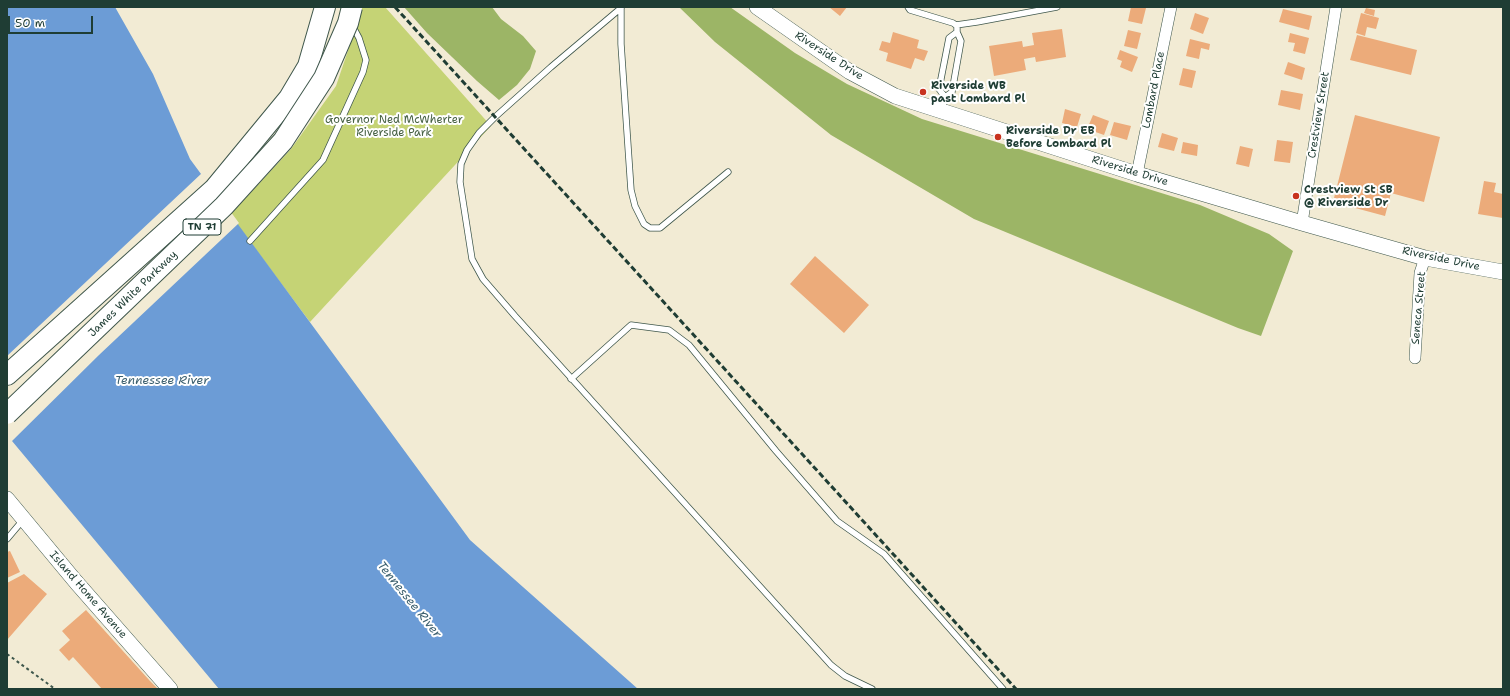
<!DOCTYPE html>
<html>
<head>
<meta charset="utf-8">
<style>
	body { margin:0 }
	#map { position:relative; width:1510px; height:696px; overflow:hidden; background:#f2ebd4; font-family:"Shantell Sans",sans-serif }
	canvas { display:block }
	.frame { position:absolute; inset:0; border:8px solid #1f3d34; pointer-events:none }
	.scale { position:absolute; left:8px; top:16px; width:85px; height:18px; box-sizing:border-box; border:2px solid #1f3d34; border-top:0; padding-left:5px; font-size:12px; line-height:14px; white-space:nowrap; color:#1f3d34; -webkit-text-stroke:3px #fff; paint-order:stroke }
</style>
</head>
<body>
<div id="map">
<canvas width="1510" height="696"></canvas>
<div class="frame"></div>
<div class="scale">50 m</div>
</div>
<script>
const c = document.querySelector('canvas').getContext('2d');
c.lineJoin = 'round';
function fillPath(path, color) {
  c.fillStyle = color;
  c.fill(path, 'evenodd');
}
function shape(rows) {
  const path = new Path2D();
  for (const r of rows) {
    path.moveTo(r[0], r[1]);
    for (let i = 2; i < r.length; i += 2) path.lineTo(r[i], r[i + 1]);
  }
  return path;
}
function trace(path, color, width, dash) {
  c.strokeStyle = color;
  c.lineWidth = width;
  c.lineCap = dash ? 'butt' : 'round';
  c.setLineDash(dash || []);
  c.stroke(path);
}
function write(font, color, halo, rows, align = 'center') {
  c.font = font + ' "Shantell Sans",sans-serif';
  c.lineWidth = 4;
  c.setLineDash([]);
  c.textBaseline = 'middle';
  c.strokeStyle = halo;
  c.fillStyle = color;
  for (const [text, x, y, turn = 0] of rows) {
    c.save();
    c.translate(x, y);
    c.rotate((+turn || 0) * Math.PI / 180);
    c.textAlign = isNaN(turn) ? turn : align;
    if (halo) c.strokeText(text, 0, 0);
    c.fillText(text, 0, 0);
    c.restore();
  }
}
fillPath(shape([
	[339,7,385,7,491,126,310,322,230,215,291,149,336,86,356,27]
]), '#c5d375');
fillPath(shape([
	[404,7,492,7,501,19,523,36,536,51,530,69,517,85,499,100,477,81,427,33],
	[679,7,730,7,795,53,847,84,922,119,1200,205,1269,234,1293,251,1261,336,1238,328,974,219,831,135,715,42]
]), '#9cb566');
fillPath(shape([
	[7,7,115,7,153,74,190,159,470,540,638,689,219,689,7,435]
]), '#6c9cd6');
fillPath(shape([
	[202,173,239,223,99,355,11,442,7,438,7,356]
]), '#f2ebd4');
fillPath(shape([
	[829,7,847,7,840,16],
	[1131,7,1146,8,1142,24,1128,21],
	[1366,8,1375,10,1374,16,1364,13],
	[1283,9,1312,16,1309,30,1279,22],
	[1195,13,1209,18,1203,34,1190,29],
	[1361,13,1379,18,1376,29,1367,27,1365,36,1356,33],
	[1062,29,1066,57,1036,62,1035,57,1024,59,1026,70,994,76,989,46,1022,41,1023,47,1034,45,1032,33],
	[1128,30,1141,33,1137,49,1124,46],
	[893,32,919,40,917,48,928,51,924,61,915,58,911,69,886,61,888,53,879,50,882,41,890,43],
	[1290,33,1309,38,1305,54,1293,51,1295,43,1288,42],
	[1357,35,1417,50,1411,75,1350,60],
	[1190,39,1210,44,1209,50,1201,48,1199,59,1186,56],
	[1120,50,1138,57,1132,72,1120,67,1122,61,1117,59],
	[1288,62,1305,68,1302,80,1284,74],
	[1183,68,1196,71,1192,88,1179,85],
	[1281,90,1303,94,1300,110,1278,105],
	[1065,109,1081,114,1077,127,1062,123],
	[1093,115,1109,121,1104,135,1087,129],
	[1355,115,1440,137,1424,202,1391,193,1385,216,1333,202],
	[1114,122,1131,126,1127,140,1110,135],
	[1162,133,1178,138,1174,151,1158,147],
	[1277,140,1293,142,1290,163,1274,161],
	[1183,142,1198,145,1197,156,1181,153],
	[1240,146,1253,149,1249,167,1236,164],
	[1484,181,1496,183,1494,192,1503,194,1503,218,1478,214],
	[815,256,869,305,844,333,790,284],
	[10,551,20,572,7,578,7,552],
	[24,574,47,594,7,640,7,583],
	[86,610,150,681,158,689,102,689,73,657,69,661,59,650,70,640,62,631]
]), '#ecab7a');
const lane = shape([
	[621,7,621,44,631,190,635,206,644,224,650,228,660,228,728,172],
	[908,7,910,10,953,23,957,26,957,32,961,41,952,92,945,97,942,110],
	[621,8,551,67,495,117,479,133,467,150,461,164,460,182,472,259,483,279,515,316,831,665,845,676,872,689],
	[956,25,977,22,1057,7],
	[945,97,939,89,949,38,957,32],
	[250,241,323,160,363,72,366,60,359,38,352,25],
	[571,379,631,325,669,330,689,345,776,451,837,521,884,554,1003,689],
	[7,539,23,520]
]);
const street = shape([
	[1137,174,1171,7],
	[1302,223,1336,7],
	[1415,358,1420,273,1425,258]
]);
const secondary = shape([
	[757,7,850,72,895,96,1137,174,1302,223,1425,258,1503,272],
	[7,499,76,582,170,689]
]);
const highway = shape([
	[7,375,214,189,289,98,308,66,325,7]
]);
trace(lane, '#3f574c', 7);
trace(street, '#3f574c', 12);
trace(secondary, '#3f574c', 16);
trace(highway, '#3f574c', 22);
trace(shape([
	[7,654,55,689]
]), '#3f574c', 2, [3, 3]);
trace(lane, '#fff', 5.5);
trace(street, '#fff', 11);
trace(secondary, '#fff', 15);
trace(highway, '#fff', 20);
trace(shape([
	[395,7,1016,689]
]), '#1f3d34', 3, [6, 3]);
const highwayBridge = shape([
	[7,414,224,206,283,141,324,78,348,23,352,7]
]);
trace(highwayBridge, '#3f574c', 22, []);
trace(highwayBridge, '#fff', 20);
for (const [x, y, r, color] of [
	[923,92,4,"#c8321e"],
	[998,137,4,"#c8321e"],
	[1296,196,4,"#c8321e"]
]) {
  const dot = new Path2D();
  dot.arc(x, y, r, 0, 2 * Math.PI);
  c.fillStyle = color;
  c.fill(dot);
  trace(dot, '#fff', 1.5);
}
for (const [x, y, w] of [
	[202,227,38]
]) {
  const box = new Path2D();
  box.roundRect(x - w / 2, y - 8, w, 16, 3);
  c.fillStyle = '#fff';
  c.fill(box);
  trace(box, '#1f3d34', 1);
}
write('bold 10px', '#1f3d34', null, [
	["TN 71",202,227]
]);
write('11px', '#1f3d34', '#fff', [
	["Riverside Drive",829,56,33],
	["Lombard Place",1154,90,-79],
	["Crestview Street",1319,115,-81],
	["Riverside Drive",1130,171,17],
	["Riverside Drive",1441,259,12],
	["James White Parkway",133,294,-44],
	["Seneca Street",1419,308,-85],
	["Island Home Avenue",88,595,49]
]);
write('bold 11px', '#1f3d34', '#fff', [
	["Riverside WB",931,86],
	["past Lombard Pl",931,99],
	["Riverside Dr EB",1006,131],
	["Before Lombard Pl",1006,144],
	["Crestview St SB",1304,190],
	["@ Riverside Dr",1304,203]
], 'left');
write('11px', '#486244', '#fff', [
	["Governor Ned McWherter",394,120],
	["Riverside Park",394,133]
]);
write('italic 12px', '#3a5e6d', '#fff', [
	["Tennessee River",162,381],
	["Tennessee River",409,600,51]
]);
</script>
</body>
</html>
